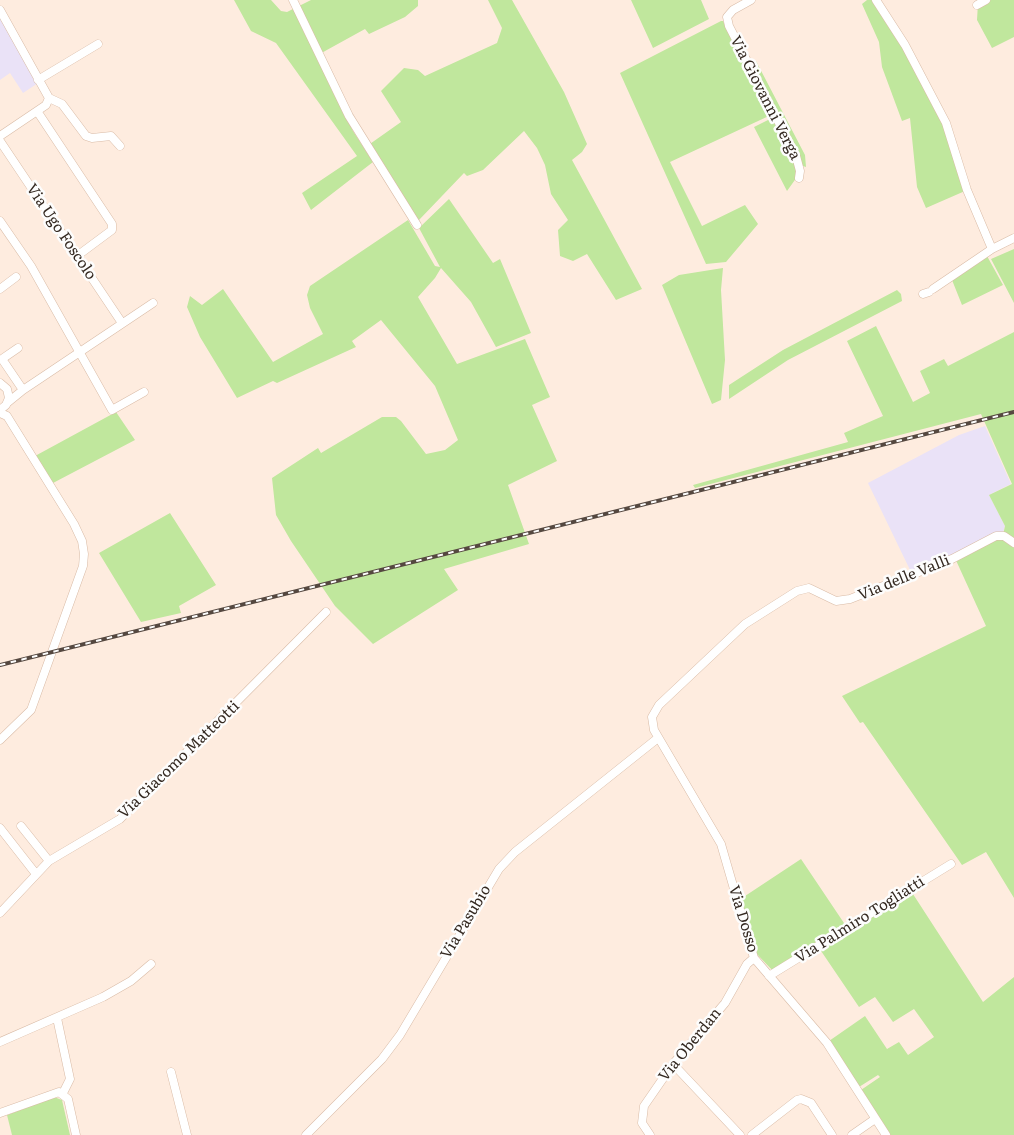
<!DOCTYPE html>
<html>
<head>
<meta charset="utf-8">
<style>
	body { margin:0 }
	canvas { display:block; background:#feecdf }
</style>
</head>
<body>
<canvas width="1014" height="1135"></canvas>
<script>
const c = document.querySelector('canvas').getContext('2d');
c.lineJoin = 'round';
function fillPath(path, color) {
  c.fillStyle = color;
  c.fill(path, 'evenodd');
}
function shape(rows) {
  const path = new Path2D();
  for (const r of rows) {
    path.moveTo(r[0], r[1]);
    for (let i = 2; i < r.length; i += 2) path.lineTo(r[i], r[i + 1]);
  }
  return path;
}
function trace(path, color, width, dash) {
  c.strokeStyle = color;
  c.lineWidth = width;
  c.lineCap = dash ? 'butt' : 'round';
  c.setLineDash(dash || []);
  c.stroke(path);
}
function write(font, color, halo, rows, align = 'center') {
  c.font = font + ' Literata,serif';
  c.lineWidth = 5;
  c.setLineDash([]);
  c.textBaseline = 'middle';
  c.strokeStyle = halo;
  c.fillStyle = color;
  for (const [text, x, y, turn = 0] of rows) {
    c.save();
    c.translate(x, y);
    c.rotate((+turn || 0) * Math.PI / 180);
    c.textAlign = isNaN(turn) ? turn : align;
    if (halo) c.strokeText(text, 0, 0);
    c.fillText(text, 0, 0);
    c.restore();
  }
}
fillPath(shape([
	[0,17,38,83,23,93,10,73,0,80],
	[985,426,1011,484,989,495,1005,526,1003,533,911,572,868,483,959,435]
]), '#eae2f7');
fillPath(shape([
	[234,0,271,0,281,11,287,12,311,0,418,0,418,6,405,17,369,34,365,29,316,56,353,131,373,162,311,210,302,193,357,156,276,43,251,31],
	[488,0,512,0,564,92,587,144,582,152,572,160,642,289,616,300,587,254,573,261,560,256,558,230,568,220,551,194,545,165,537,148,524,131,483,170,467,176,464,173,419,220,414,218,367,146,401,122,381,91,404,68,418,70,425,76,497,43,502,28],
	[631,0,701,0,709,19,653,48],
	[867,0,873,0,902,46,945,126,965,191,926,208,917,187,910,118,902,121,882,67,879,42,862,4],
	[983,0,1014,0,1014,37,992,48,977,20,978,3],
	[721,21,723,21,771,115,670,162,702,226,745,205,758,224,726,262,706,264,620,73],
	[756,61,805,155,806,167,803,166,750,62],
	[772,118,793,157,798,171,797,177,787,191,754,127],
	[449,199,493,263,500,259,531,333,496,347,471,302,441,268,435,278,418,297,457,364,525,339,550,397,532,405,557,461,508,485,529,544,444,569,458,590,373,644,335,606,291,541,276,515,272,478,318,448,321,453,382,417,396,417,401,421,426,454,445,450,458,440,435,386,381,320,352,341,356,347,277,383,273,381,237,398,200,337,187,307,190,296,202,305,223,289,273,362,323,334,310,308,307,295,310,286,408,220,435,266,440,267,419,228],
	[1014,249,1014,303,991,259],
	[987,256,1003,285,962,305,952,280],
	[723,268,721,290,725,360,721,400,712,404,662,285,679,275],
	[897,290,901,294,902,301,788,360,729,399,729,385,783,350],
	[876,326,913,402,930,393,920,371,944,359,948,366,1014,332,1014,898,986,852,962,865,863,722,860,723,842,696,986,626,954,556,1003,535,1005,526,989,495,1012,484,981,414,695,488,693,485,848,442,844,433,883,416,847,341],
	[116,412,135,440,53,483,35,456],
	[170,513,216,585,179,606,181,613,141,622,99,553],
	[801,859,848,929,911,891,983,1002,1014,977,1014,1135,888,1135,861,1090,880,1077,878,1075,859,1087,829,1041,865,1016,887,1049,899,1042,908,1055,934,1037,914,1009,893,1022,875,997,859,1007,817,945,774,972,754,951,739,900],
	[54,1097,62,1100,70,1135,12,1135,7,1115]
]), '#c0e79d');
const minor = shape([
	[293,0,349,116,417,225],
	[751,0,733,10,727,17,729,26,796,156,800,171,799,178],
	[876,0,905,45,946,123,967,190,992,249],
	[977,5,986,0],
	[0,10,49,98],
	[38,80,98,44],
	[49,98,62,104,86,136,92,138,111,136,120,146],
	[37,111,112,224,112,230,77,256],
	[0,136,46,105,49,98],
	[0,141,122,323],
	[0,221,31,266,112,410,144,392],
	[0,289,16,277],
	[933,289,992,249,1014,238],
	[923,294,929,292],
	[18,348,2,359,23,390],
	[0,383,7,389,9,398,6,405,0,410],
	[7,403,23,390,153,303],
	[0,413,7,416,74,524,82,541,84,554,83,566,31,710,0,740],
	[21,826,49,861],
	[0,828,36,874],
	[0,913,49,861,120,819,326,612],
	[769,976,951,864],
	[57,1018,70,1079,63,1093],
	[0,1042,103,997,131,981,151,964],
	[673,1064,740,1135],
	[171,1072,187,1135],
	[0,1113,59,1092,68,1099,76,1135],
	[306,1135,382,1059,400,1035,499,869,515,852,658,738],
	[650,1135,642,1123,644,1106,673,1064,725,1003,747,964,754,958],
	[752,1135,797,1100,801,1099,811,1103,832,1135],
	[852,1135,875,1119],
	[886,1135,827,1043,754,958,721,844,654,730,652,717,659,705,745,624,797,591,809,588,836,601,850,599,952,559,996,536,1004,536,1014,543]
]);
trace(minor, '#d9bba6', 9);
trace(minor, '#fff', 8);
const rail = shape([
	[0,665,1014,412]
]);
trace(rail, '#554840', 4);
trace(rail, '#fdfdfd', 2, [5.5]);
write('15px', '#342921', '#fdfdfd', [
	["Via Giovanni Verga",765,98,63],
	["Via Ugo Foscolo",61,232,56],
	["Via delle Valli",904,578,-22],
	["Via Giacomo Matteotti",179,760,-44],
	["Via Dosso",743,919,73],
	["Via Palmiro Togliatti",860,920,-32],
	["Via Pasubio",466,922,-59],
	["Via Oberdan",690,1045,-51]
]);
</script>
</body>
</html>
